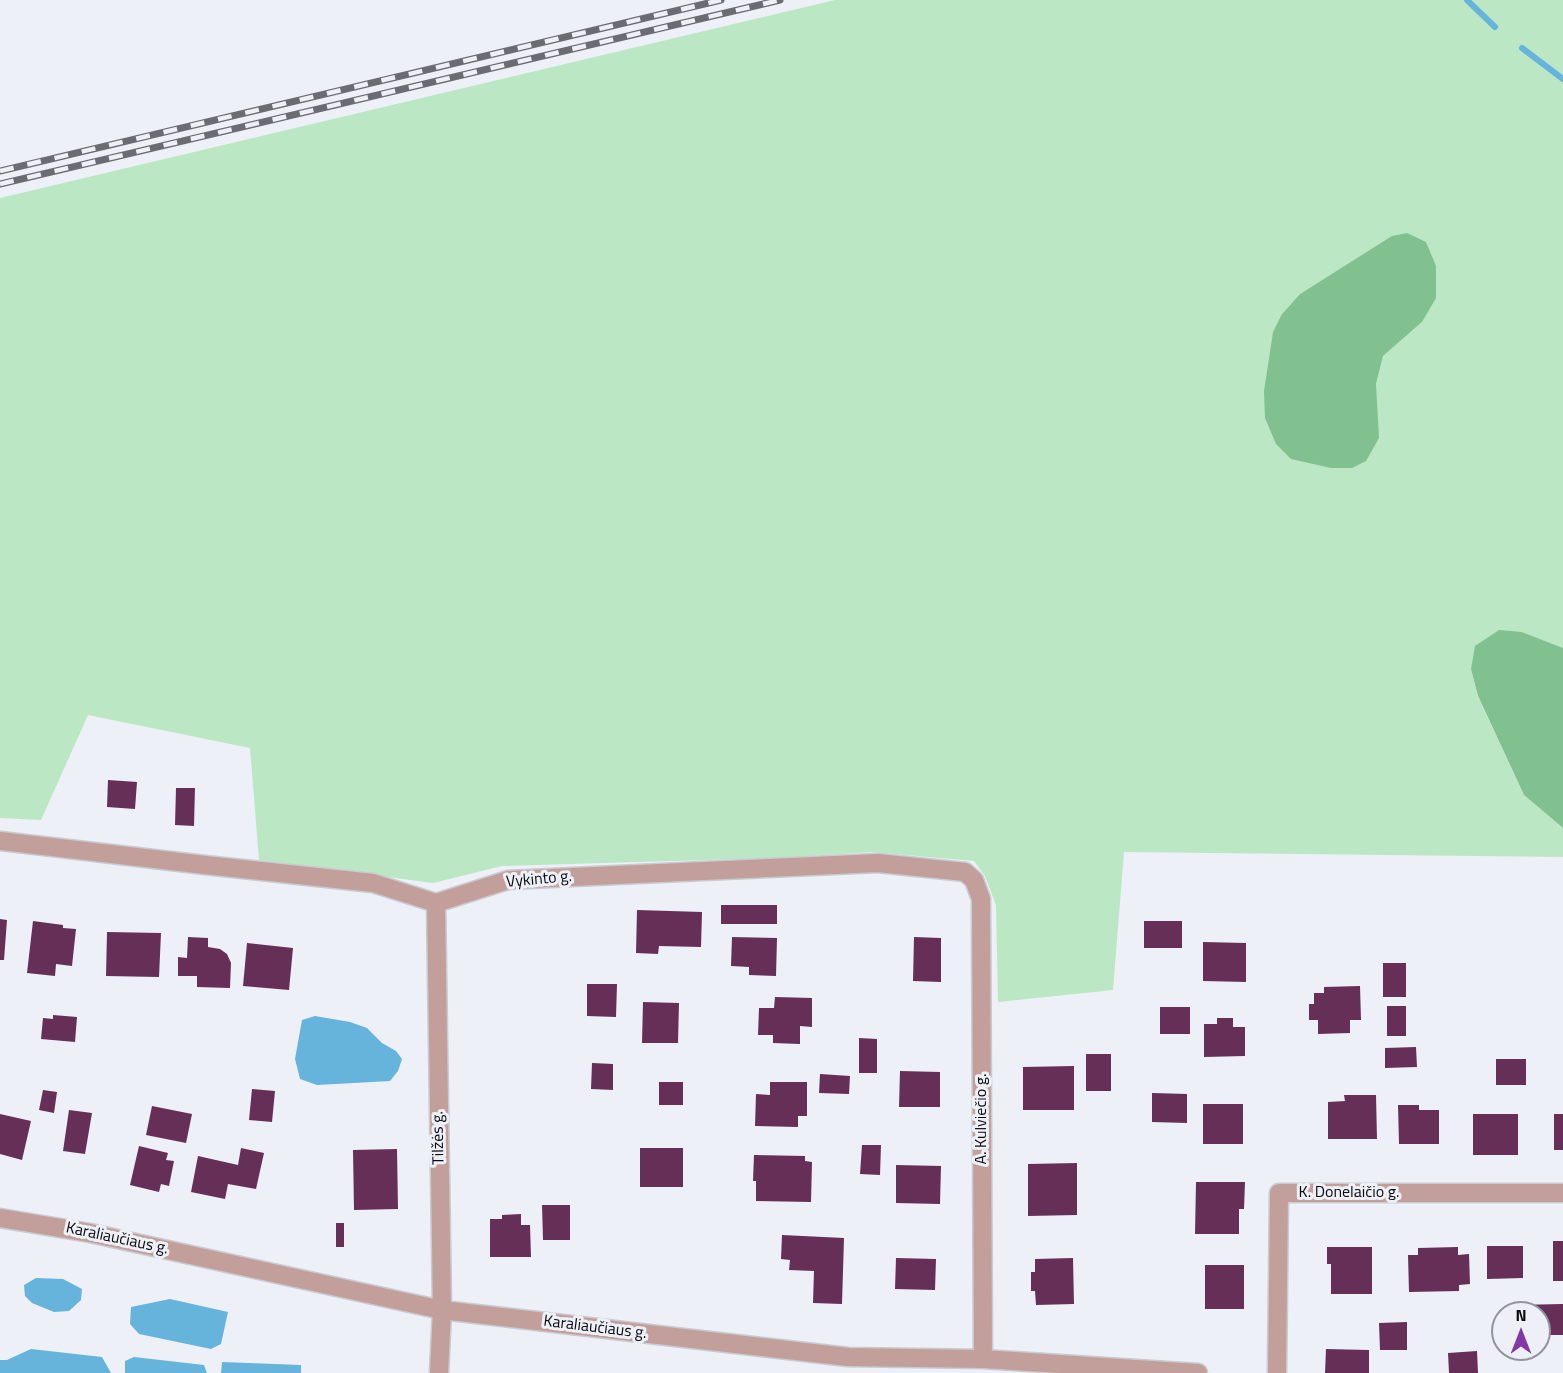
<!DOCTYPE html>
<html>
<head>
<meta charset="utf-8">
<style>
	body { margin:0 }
	#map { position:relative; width:1563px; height:1373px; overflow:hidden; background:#edf0f7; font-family:"Titillium Web",sans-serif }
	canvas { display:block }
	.north { position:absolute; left:1491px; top:1301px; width:60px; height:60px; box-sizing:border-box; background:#edf0f7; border:2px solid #93949a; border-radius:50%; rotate:0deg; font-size:16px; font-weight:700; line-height:24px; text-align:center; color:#0b0b0e }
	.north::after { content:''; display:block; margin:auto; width:21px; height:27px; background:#8437a8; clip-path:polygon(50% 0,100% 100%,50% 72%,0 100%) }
</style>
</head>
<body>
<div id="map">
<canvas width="1563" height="1373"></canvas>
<div class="north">N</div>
</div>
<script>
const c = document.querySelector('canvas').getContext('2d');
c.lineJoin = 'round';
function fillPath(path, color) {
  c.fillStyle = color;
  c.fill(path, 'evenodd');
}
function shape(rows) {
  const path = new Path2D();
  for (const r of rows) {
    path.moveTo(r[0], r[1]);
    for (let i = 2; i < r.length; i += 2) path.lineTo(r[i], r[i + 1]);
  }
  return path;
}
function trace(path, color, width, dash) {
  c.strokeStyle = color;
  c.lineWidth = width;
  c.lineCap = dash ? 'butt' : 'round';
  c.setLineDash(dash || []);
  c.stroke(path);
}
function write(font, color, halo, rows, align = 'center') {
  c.font = font + ' "Titillium Web",sans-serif';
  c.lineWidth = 6;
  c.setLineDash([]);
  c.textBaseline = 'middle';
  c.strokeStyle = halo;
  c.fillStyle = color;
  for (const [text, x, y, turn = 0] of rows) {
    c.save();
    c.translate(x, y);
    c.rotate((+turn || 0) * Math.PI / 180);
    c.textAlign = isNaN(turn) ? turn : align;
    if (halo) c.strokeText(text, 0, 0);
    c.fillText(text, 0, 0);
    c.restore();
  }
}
fillPath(shape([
	[835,0,1563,0,1563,648,1522,632,1471,669,1478,697,1524,795,1563,828,1563,857,1124,852,1113,990,998,1002,996,905,985,876,974,861,872,852,776,858,502,866,433,883,259,860,250,748,88,715,41,820,0,818,0,198],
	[1392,237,1422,322,1383,356,1376,384,1282,314,1300,294]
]), '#bbe7c4');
fillPath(shape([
	[1407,233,1426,242,1436,266,1436,298,1422,322,1383,356,1376,384,1379,438,1366,461,1352,468,1331,468,1291,459,1276,444,1265,418,1264,391,1273,332,1282,314,1300,294,1392,236],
	[1499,630,1522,632,1563,648,1563,828,1524,795,1478,696,1471,669,1475,646]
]), '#81c18f');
fillPath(shape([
	[315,1016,350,1022,367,1028,382,1043,396,1051,402,1059,398,1071,390,1081,317,1085,300,1079,295,1059,302,1020],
	[36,1278,63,1279,82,1289,81,1300,69,1311,54,1312,32,1303,25,1296,24,1285],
	[170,1299,228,1312,221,1344,211,1349,139,1334,130,1324,131,1307],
	[31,1349,102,1357,111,1373,0,1373,0,1360,7,1360],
	[134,1357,204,1365,207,1373,125,1373,125,1361],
	[222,1362,301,1365,301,1373,221,1373]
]), '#66b4dc');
trace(shape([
	[1467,0,1495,27],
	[1522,48,1563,79]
]), '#66b4dc', 6);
fillPath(shape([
	[108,780,137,782,135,809,107,807],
	[176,788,195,788,194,826,175,825],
	[721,905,777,905,777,924,721,924],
	[637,910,702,912,701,947,659,946,658,954,636,953],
	[0,919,7,920,4,960,0,960],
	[33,921,63,925,63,928,76,929,72,966,56,964,55,976,27,973],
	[1144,921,1182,921,1182,948,1144,948],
	[107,932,161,933,159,977,106,976],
	[188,937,208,938,208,947,220,949,227,954,231,963,230,988,197,987,197,976,178,976,178,957,187,958],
	[732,937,777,938,776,976,749,975,749,967,731,966],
	[914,937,941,938,941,982,913,981],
	[1203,942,1246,943,1246,982,1203,981],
	[247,943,293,948,289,990,243,986],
	[1383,963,1406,963,1406,997,1383,997],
	[587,984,617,984,616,1017,587,1016],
	[1360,986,1361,1020,1350,1020,1350,1033,1318,1034,1318,1020,1309,1020,1309,1004,1314,1004,1314,993,1324,993,1324,987],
	[775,997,812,998,812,1027,800,1026,800,1044,773,1043,773,1035,758,1035,759,1008,774,1008],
	[643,1002,679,1003,678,1043,642,1043],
	[1387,1006,1406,1006,1406,1036,1387,1036],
	[1160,1007,1190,1007,1190,1034,1160,1034],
	[53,1015,77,1017,75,1042,41,1039,43,1018,53,1019],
	[1217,1018,1233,1018,1233,1027,1245,1027,1245,1056,1204,1057,1204,1024,1217,1024],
	[859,1038,877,1039,877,1073,859,1073],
	[1416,1047,1417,1067,1385,1068,1385,1048],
	[1086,1054,1111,1054,1111,1091,1086,1091],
	[1496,1059,1526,1059,1526,1085,1496,1085],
	[592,1063,613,1064,613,1090,591,1089],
	[1074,1066,1074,1110,1023,1110,1023,1067],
	[900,1071,940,1072,940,1107,899,1107],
	[820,1074,850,1076,849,1094,819,1093],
	[659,1082,683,1082,683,1105,659,1105],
	[770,1082,807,1082,807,1116,798,1116,798,1127,755,1126,756,1094,770,1095],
	[252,1089,275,1091,272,1122,249,1120],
	[43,1090,57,1092,54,1113,39,1110],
	[1152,1093,1187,1094,1187,1123,1152,1122],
	[1344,1095,1376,1095,1377,1139,1328,1139,1328,1102,1345,1101],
	[1203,1104,1243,1104,1243,1144,1203,1144],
	[1398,1105,1419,1105,1419,1110,1439,1110,1439,1144,1399,1144],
	[152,1106,192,1114,186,1143,146,1135],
	[69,1110,92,1113,85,1154,63,1151],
	[0,1114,31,1121,22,1160,0,1154],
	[1473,1114,1518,1114,1518,1155,1473,1155],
	[1554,1114,1563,1114,1563,1150,1554,1150],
	[862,1145,881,1145,880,1175,860,1174],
	[139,1146,168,1153,166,1160,174,1161,169,1186,161,1184,159,1192,130,1185],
	[241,1148,264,1153,256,1189,228,1184,225,1199,191,1192,198,1156,238,1165],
	[640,1148,683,1148,683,1187,640,1187],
	[397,1149,398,1209,354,1210,353,1150],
	[754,1155,805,1156,805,1161,812,1162,811,1202,756,1201,756,1181,753,1181],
	[1077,1163,1077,1215,1028,1216,1028,1164],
	[896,1165,941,1166,940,1204,896,1203],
	[1196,1182,1245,1182,1244,1209,1239,1209,1239,1234,1195,1234],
	[542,1205,570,1205,570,1240,543,1240],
	[521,1214,521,1225,530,1225,531,1257,490,1257,490,1219,502,1219,502,1215],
	[336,1223,344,1223,344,1247,336,1247],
	[782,1235,844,1238,842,1304,813,1303,814,1271,789,1270,790,1260,781,1259],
	[1553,1241,1563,1241,1563,1281,1553,1281],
	[1487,1246,1523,1246,1523,1278,1487,1279],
	[1327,1247,1372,1247,1372,1294,1331,1294,1331,1264,1327,1264],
	[1458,1247,1458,1255,1469,1254,1470,1284,1459,1285,1459,1291,1409,1292,1408,1255,1418,1255,1418,1248],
	[896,1258,936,1259,935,1290,895,1289],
	[1073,1258,1074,1304,1036,1305,1035,1291,1031,1291,1031,1272,1035,1272,1035,1259],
	[1205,1265,1244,1265,1244,1309,1205,1309],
	[1563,1304,1563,1335,1542,1335,1542,1329,1539,1329,1539,1313,1516,1313,1516,1305],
	[1407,1322,1407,1350,1380,1350,1379,1323],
	[1326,1349,1369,1350,1369,1373,1325,1373],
	[1477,1351,1478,1373,1449,1373,1448,1353]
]), '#652f58');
const street = shape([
	[0,841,205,865,373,883,436,903,508,880,878,863,965,872,974,880,981,899,983,1359],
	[436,903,442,1310,439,1373],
	[0,1218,90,1233,442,1310,848,1357,983,1359,1198,1373],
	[1277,1373,1279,1193,1563,1193]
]);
trace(street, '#c9cbd2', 21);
trace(street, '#c39f9b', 18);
const rail = shape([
	[0,171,721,0],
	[0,184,780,0]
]);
trace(rail, '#6b6c71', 7);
trace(rail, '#edf0f7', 4.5, [14]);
write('16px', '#0b0b0e', '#edf0f7', [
	["Vykinto g.",539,880,-5],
	["A. Kulviečio g.",982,1119,-90],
	["Tilžės g.",439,1138,-91],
	["K. Donelaičio g.",1349,1193],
	["Karaliaučiaus g.",117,1239,12],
	["Karaliaučiaus g.",595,1328,7]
]);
</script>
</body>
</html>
